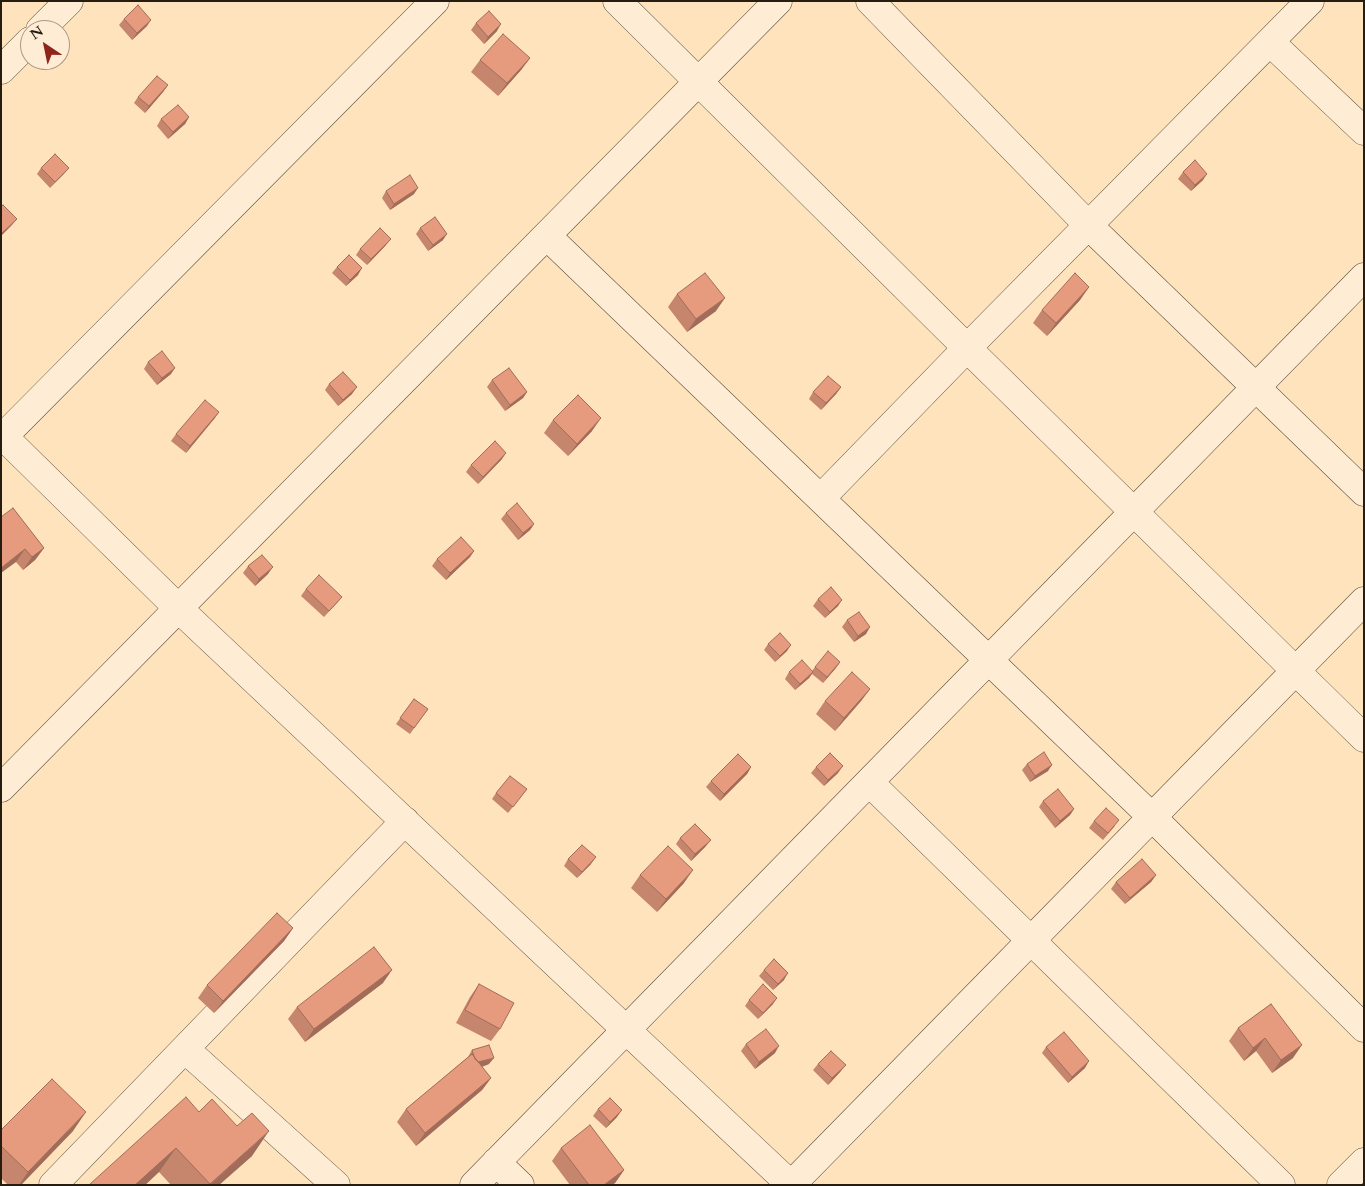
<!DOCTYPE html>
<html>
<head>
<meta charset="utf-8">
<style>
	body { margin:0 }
	#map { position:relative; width:1365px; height:1186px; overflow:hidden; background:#fee3bd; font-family:Cardo,serif }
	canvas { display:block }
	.frame { position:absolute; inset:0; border:2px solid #261d10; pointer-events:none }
	.north { position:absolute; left:20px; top:20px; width:50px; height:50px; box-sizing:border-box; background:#feedd4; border:1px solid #a89a86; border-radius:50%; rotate:326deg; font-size:14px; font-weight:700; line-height:20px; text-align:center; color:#261d10 }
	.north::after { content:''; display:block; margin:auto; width:18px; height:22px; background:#8f2418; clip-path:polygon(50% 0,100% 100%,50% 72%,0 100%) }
</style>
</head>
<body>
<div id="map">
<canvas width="1365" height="1186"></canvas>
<div class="frame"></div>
<div class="north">N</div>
</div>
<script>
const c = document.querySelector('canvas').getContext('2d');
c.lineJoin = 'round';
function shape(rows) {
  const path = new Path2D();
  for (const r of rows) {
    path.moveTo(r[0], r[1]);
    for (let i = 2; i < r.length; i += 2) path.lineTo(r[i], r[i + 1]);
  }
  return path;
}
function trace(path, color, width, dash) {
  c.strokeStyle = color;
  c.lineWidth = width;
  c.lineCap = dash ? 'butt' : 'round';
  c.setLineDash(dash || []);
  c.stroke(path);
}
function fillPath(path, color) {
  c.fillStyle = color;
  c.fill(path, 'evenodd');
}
const minor = shape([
	[617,1,967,348,1364,738],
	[870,1,1089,226,1364,492],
	[40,30,69,1],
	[1270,42,1364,131],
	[1,70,30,41],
	[547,236,1152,817,1364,1028],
	[1,434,179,609,791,1185],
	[1,439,435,1],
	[821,498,967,348,1310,1],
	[869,782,1281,1185],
	[1,788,778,1],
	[185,1049,336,1185],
	[496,1162,520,1185],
	[53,1185,405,821],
	[474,1185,1364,277],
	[791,1185,1364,601],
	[1341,1185,1364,1162]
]);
trace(minor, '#5c4e3b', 29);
trace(minor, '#feedd4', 28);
fillPath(shape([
	[124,19,147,26,132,40,119,25],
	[476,23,497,31,484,44,471,30],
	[530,58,521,70,498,96,471,72,480,60],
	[168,85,163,92,145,113,134,103,138,97],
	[189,117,185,124,168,139,157,126,161,119],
	[41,168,69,168,64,174,50,188,37,174],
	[1183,172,1203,180,1191,191,1178,179],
	[386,191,414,194,390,210,382,198],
	[420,228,443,240,428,251,416,234],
	[386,245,367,265,356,255,360,249],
	[337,267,358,275,346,286,332,273],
	[1089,287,1080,300,1047,336,1033,323,1042,310],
	[677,294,716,311,687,332,668,307],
	[148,362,171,374,157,385,144,369],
	[492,380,527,392,523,398,505,411,487,387],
	[329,384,352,394,338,406,325,390],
	[841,387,836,394,821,410,809,399,813,392],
	[219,412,186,453,171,441,176,434],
	[553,420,592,431,568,456,544,433],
	[502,459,478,484,466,472,471,465],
	[13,508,44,548,35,560,23,570,16,562],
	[506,513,534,524,530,530,518,540,501,519],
	[474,551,470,557,446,580,432,566,437,559],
	[248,566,268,574,255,586,243,573],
	[306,589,342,597,337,603,324,617,301,596],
	[818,599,838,606,825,618,813,606],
	[847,620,866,634,854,642,842,627],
	[768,644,787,651,775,662,764,650],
	[840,662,823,683,812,674,809,678,795,690,785,679,789,672,812,671,815,667],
	[870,689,861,701,835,731,816,714,825,701],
	[414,699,428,709,410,734,396,724],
	[1027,764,1048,771,1030,782,1022,770],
	[751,767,747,774,720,801,706,787,711,781],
	[816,767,838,773,824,786,811,773],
	[527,789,508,813,492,799,496,793],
	[1043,801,1074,809,1070,815,1055,828,1039,807],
	[1094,821,1115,826,1103,840,1089,828],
	[680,838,706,846,691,861,676,844],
	[568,859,591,864,577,878,564,866],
	[640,875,684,883,657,912,631,888],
	[1156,875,1151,882,1125,904,1111,889,1116,882],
	[293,928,284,941,214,1013,198,998,207,985],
	[764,970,784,980,773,990,759,976],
	[383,983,305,1042,288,1019,297,1007],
	[479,984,500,1029,491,1041,456,1023,470,997],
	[749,1000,773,1004,758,1019,745,1006],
	[1271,1004,1293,1058,1272,1073,1256,1051,1244,1061,1229,1041,1238,1028],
	[746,1044,775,1053,755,1069,741,1051],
	[1046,1047,1085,1068,1068,1083,1042,1053],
	[472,1050,489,1064,482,1067,491,1078,482,1090,416,1146,397,1122,406,1109,468,1057],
	[818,1064,841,1071,828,1085,813,1070],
	[598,1109,617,1117,606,1128,593,1116],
	[199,1112,252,1156,219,1185,171,1185,159,1172,145,1185,89,1185],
	[1,1130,73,1131,21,1185,8,1185,1,1178],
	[561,1148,624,1170,615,1183,612,1185,570,1185,552,1161]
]), '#c6856d');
fillPath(shape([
	[151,20,147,26,132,40,137,33],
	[501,24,497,31,484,44,488,37],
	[530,58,521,70,498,96,507,83],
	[168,85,163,92,145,113,149,106],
	[189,117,185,124,168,139,173,132],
	[1207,174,1203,180,1191,191,1195,185],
	[418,188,414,194,390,210,394,204],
	[17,219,12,225,1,236,2,233],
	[447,234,443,240,428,251,433,245],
	[391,239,386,245,367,265,371,259],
	[362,268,358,275,346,286,350,280],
	[1089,287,1080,300,1047,336,1056,323],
	[725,298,716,311,687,332,696,319],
	[175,368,171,374,157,385,162,378],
	[357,387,352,394,338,406,343,400],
	[841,387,836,394,821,410,826,403],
	[527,392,523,398,505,411,510,405],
	[219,412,215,418,186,453,190,446],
	[601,418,592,431,568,456,577,444],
	[506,453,502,459,478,484,483,477],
	[534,524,530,530,518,540,523,533],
	[44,548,35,560,23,570,32,557],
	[25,549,16,562,1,573,1,568],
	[474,551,470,557,446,580,450,573],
	[273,567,268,574,255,586,259,579],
	[842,600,838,606,825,618,830,612],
	[870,627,866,634,854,642,858,636],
	[791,645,787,651,775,662,780,656],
	[840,662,836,668,823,683,827,677],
	[813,672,809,678,795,690,800,684],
	[870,689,861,701,835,731,844,718],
	[1052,765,1048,771,1030,782,1035,776],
	[843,766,838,773,824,786,828,780],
	[751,767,747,774,720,801,724,794],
	[1074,809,1070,815,1055,828,1060,821],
	[711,840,706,846,691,861,695,854],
	[596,857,591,864,577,878,582,872],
	[693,870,684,883,657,912,666,899],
	[1156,875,1151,882,1125,904,1130,898],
	[293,928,284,941,214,1013,223,1001],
	[392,970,383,983,305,1042,314,1029],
	[788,973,784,980,773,990,778,984],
	[777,998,773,1004,758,1019,763,1013],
	[1265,1038,1256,1051,1244,1061,1253,1048],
	[1302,1045,1293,1058,1272,1073,1281,1060],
	[779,1046,775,1053,755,1069,759,1062],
	[494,1058,489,1064,472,1070,476,1063],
	[1089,1061,1085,1068,1068,1083,1072,1077],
	[846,1065,841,1071,828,1085,832,1078],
	[491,1078,482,1090,416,1146,425,1133],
	[622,1110,617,1117,606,1128,610,1122],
	[86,1112,73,1131,21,1185,19,1185,28,1172],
	[269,1131,252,1156,219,1185,210,1185],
	[176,1148,159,1172,145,1185,135,1185],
	[624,1170,615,1183,612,1185,604,1185]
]), '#a16c59');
const building = shape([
	[138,5,151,20,137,33,124,19,138,5],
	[489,11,501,24,488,37,476,23,489,11],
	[503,34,530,58,507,83,480,60,503,34],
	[157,76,168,85,149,106,138,97,157,76],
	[178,105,189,117,173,132,161,119,178,105],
	[55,154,69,168,55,182,41,168,55,154],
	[1195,160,1207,174,1195,185,1183,172,1195,160],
	[410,175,418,188,394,204,386,191,410,175],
	[3,205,17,219,2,233,1,232,1,207,3,205],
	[435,217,447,234,433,245,420,228,435,217],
	[380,228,391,239,371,259,360,249,380,228],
	[349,255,362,268,350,280,337,267,349,255],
	[705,273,725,298,696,319,677,294,705,273],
	[1075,273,1089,287,1056,323,1042,310,1075,273],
	[162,351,175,368,162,378,148,362,162,351],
	[509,368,527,392,510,405,492,380,509,368],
	[343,372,357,387,343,400,329,384,343,372],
	[828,376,841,387,826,403,813,392,828,376],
	[578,395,601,418,577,444,553,420,578,395],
	[205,400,219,412,190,446,176,434,205,400],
	[495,441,506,453,483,477,471,465,495,441],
	[517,503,534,524,523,533,506,513,517,503],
	[13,508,44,548,32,557,25,549,1,568,1,517,13,508],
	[461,537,474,551,450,573,437,559,461,537],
	[262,555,273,567,259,579,248,566,262,555],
	[319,575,342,597,329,611,306,589,319,575],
	[831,587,842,600,830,612,818,599,831,587],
	[859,612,870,627,858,636,847,620,859,612],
	[780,633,791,645,780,656,768,644,780,633],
	[828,651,840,662,827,677,815,667,828,651],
	[802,660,813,672,800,684,789,672,802,660],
	[852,672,870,689,844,718,825,701,852,672],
	[414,699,428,709,414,728,400,718,414,699],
	[1044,752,1052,765,1035,776,1027,764,1044,752],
	[830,753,843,766,828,780,816,767,830,753],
	[738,754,751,767,724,794,711,781,738,754],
	[510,776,527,789,513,807,496,793,510,776],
	[1058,789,1074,809,1060,821,1043,801,1058,789],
	[1106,808,1119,820,1108,833,1094,821,1106,808],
	[695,824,711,840,695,854,680,838,695,824],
	[582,845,596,857,582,872,568,859,582,845],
	[668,846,693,870,666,899,640,875,668,846],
	[1142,859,1156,875,1130,898,1116,882,1142,859],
	[277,913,293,928,223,1001,207,985,277,913],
	[374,947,392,970,314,1029,297,1007,374,947],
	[774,959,788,973,778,984,764,970,774,959],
	[479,984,514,1003,500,1029,465,1010,479,984],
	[763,984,777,998,763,1013,749,1000,763,984],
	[1271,1004,1302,1045,1281,1060,1265,1038,1253,1048,1238,1028,1271,1004],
	[766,1029,779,1046,759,1062,746,1044,766,1029],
	[1064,1032,1089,1061,1072,1077,1046,1047,1064,1032],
	[489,1045,494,1058,478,1062,475,1059,472,1050,489,1045],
	[831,1051,846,1065,832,1078,818,1064,831,1051],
	[472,1054,491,1078,425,1133,406,1109,472,1054],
	[52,1079,86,1112,28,1172,1,1146,1,1130,52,1079],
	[186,1097,199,1112,212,1099,237,1126,252,1113,269,1131,210,1184,176,1148,135,1185,89,1185,186,1097],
	[610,1098,622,1110,610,1122,598,1109,610,1098],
	[590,1125,624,1170,604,1185,589,1185,561,1148,590,1125]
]);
fillPath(building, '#e69b7f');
trace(building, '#a16c59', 1);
</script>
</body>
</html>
